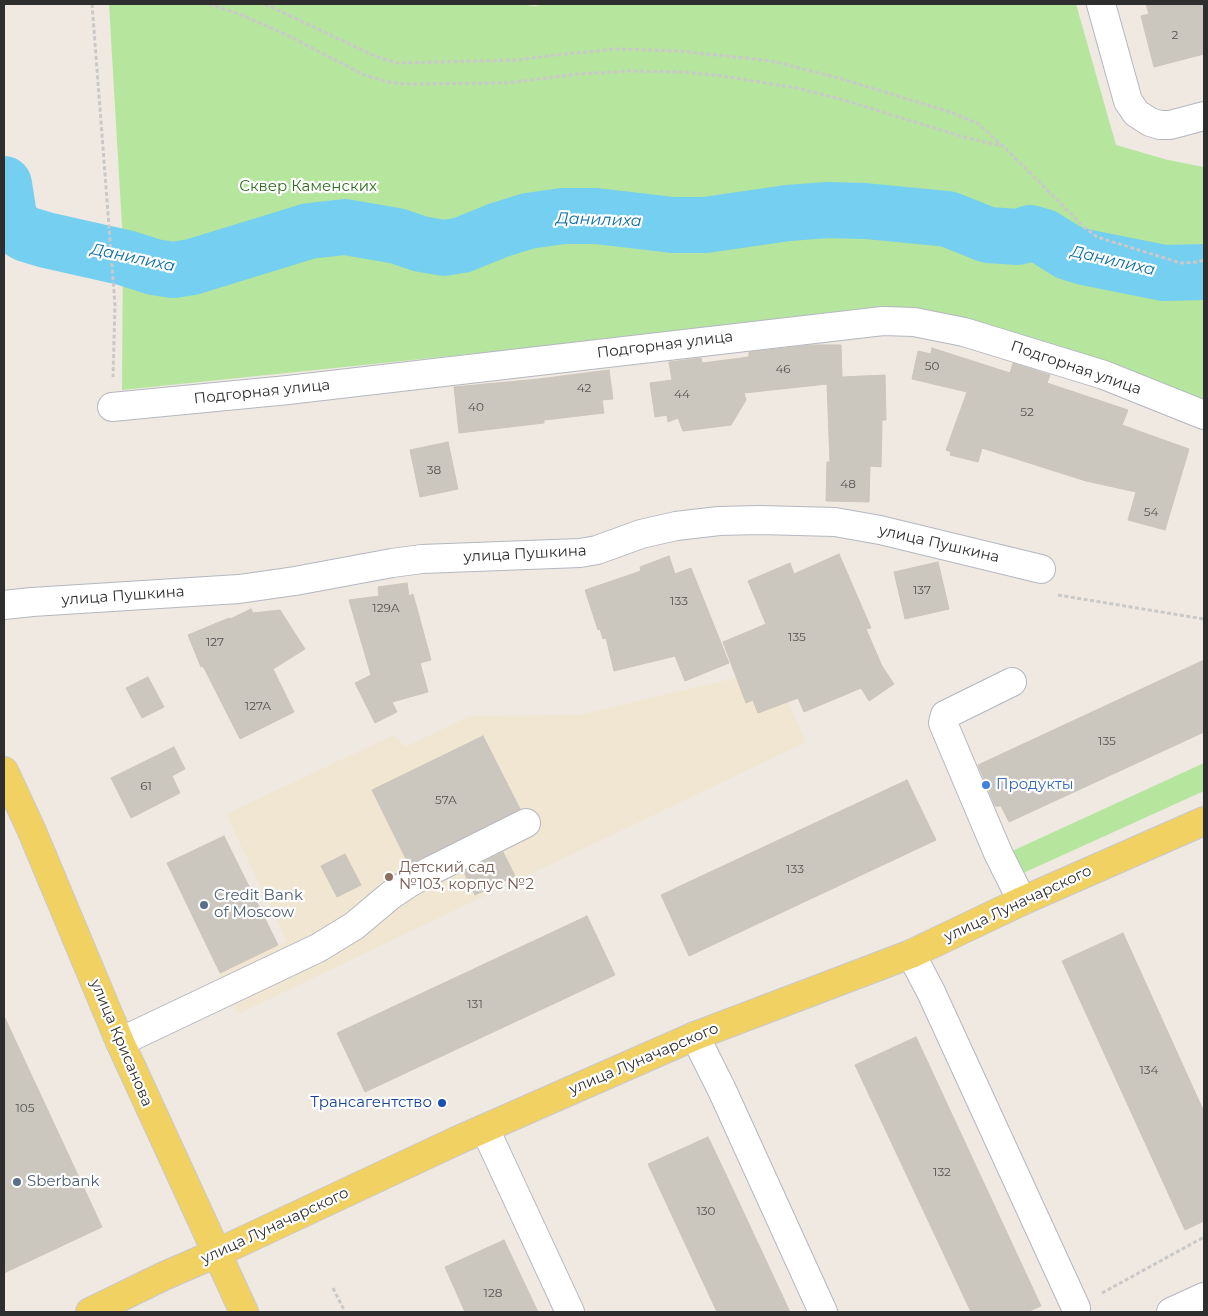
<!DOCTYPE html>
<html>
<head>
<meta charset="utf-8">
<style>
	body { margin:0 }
	#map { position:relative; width:1208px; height:1316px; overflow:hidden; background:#efe9e1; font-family:Montserrat,sans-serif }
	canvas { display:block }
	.frame { position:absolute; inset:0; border:5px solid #2e2e2e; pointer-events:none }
</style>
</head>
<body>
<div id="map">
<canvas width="1208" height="1316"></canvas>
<div class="frame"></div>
</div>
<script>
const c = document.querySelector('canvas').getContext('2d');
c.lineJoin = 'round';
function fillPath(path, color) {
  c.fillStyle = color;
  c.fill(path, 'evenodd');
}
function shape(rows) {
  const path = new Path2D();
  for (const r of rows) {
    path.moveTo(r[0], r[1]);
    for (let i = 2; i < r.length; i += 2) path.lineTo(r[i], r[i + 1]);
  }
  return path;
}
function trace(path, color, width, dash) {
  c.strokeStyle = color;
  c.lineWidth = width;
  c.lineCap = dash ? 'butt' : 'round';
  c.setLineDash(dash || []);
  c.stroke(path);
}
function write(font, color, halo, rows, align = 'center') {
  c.font = font + ' Montserrat,sans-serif';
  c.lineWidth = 4.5;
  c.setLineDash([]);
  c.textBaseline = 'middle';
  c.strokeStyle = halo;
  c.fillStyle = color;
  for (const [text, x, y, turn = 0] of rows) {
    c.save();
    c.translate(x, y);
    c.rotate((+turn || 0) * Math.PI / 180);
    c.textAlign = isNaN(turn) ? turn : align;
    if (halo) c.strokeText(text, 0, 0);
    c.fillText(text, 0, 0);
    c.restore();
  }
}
fillPath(shape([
	[773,669,806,742,238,1014,220,973,287,941,226,814,394,735,405,747,470,716,580,715]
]), '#f0e6d1');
fillPath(shape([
	[109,4,518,4,535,6,545,4,1076,4,1116,145,1168,160,1204,167,1204,405,911,310,858,309,528,348,122,390,123,243],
	[1204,763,1204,791,1021,874,1010,852]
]), '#b6e59e');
trace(shape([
	[4,184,9,216,15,227,26,234,46,240,126,258,154,267,173,270,192,267,309,231,345,227,397,236,421,244,444,248,462,245,499,230,528,221,563,216,596,216,673,225,705,225,788,213,828,210,865,211,948,219,988,235,1018,237,1030,233,1044,237,1068,252,1084,257,1164,273,1204,272]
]), '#75cff0', 56);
const building = shape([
	[1146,4,1204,4,1204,54,1154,67,1141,16,1149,14,1146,4],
	[812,345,841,345,842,377,885,375,886,420,882,420,881,467,870,466,869,502,826,501,827,462,830,462,827,384,744,393,746,400,731,425,683,431,678,418,668,422,667,415,655,417,650,383,672,380,669,362,701,358,702,363,749,357,749,352,812,345],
	[932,348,1010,373,1013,363,1050,375,1047,383,1128,410,1122,425,1189,449,1165,530,1128,520,1136,492,1086,481,982,448,978,462,950,455,951,452,946,450,967,392,912,379,918,351,931,354,932,348],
	[609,370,613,399,602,400,604,413,544,420,544,423,459,433,454,387,539,379,609,370],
	[448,442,458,489,420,497,410,450,448,442],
	[839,554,871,628,866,629,882,666,894,684,869,701,861,688,804,712,798,698,758,713,753,700,746,703,723,642,766,624,748,581,790,563,794,574,839,554],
	[669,556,675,574,691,568,729,663,685,681,675,656,614,671,606,638,603,639,600,629,598,630,585,590,641,571,640,567,669,556],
	[938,562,949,609,905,619,894,572,938,562],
	[407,583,409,596,413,594,431,660,420,663,428,692,392,702,397,712,375,723,355,683,371,675,349,600,379,596,378,587,407,583],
	[251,609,253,613,280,610,305,649,273,669,294,712,240,739,203,666,201,667,188,635,229,618,230,619,251,609],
	[1204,660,1204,732,1009,822,1001,806,995,806,978,765,1204,660],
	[148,677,164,707,142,718,126,688,148,677],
	[483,736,520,809,409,865,372,790,483,736],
	[174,747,185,769,172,776,180,793,131,818,111,778,174,747],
	[907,780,936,840,689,956,661,895,907,780],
	[224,836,278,945,220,973,167,863,224,836],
	[503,852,515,876,475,895,464,872,503,852],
	[345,854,361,885,337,897,321,866,345,854],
	[587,916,615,975,365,1092,337,1033,587,916],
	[1123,933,1204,1112,1204,1221,1185,1230,1062,961,1123,933],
	[4,1016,102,1227,4,1273,4,1016],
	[916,1037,1041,1306,1027,1312,971,1312,855,1065,916,1037],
	[708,1137,728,1179,790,1312,717,1312,648,1164,708,1137],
	[504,1240,538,1312,465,1312,445,1267,504,1240]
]);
fillPath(building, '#cbc7bf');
trace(building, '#cbc5ba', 1);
const minor = shape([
	[1101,4,1128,101,1136,113,1150,122,1160,125,1170,125,1204,116],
	[112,407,288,390,883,321,914,322,964,332,1104,375,1204,415],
	[4,605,32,602,239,589,295,581,392,563,422,559,580,553,597,550,641,534,676,526,719,521,760,520,835,522,880,530,1041,569],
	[1012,682,945,715,943,723,998,853,1022,901],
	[911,954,931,992,1076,1308],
	[695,1036,722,1090,823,1312],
	[120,1042,318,948,354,926,391,895,409,883,430,871,526,823],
	[485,1129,570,1312],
	[1171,1312,1204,1297]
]);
const major = shape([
	[4,771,31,829,120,1042,244,1312],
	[90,1312,164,1276,217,1253,456,1141,695,1036,911,954,1022,901,1204,821]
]);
trace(minor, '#b4b7c1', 30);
trace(major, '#c9c9c9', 30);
trace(shape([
	[92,4,115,305,113,377],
	[209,4,239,14,285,34,364,75,393,83,407,84,507,83,578,74,629,71,682,72,723,76,797,88,840,99,967,138,1002,146],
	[265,4,375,56,397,63,518,60,555,55,617,49,679,51,772,61,842,79,950,112,977,123,1003,146,1084,227,1097,237,1181,263,1197,262,1204,260],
	[1058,595,1204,619],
	[333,1288,345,1312],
	[1102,1293,1204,1237]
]), '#c9c9c9', 3, [4, 2.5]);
trace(minor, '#fff', 28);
trace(major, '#f2d163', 28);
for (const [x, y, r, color] of [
	[986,785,5,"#3f7fe0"],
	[389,877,5,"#8d6e63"],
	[204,905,5,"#5c6f8a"],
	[442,1103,5,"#1a4fb4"],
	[17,1182,5,"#5c6f8a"]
]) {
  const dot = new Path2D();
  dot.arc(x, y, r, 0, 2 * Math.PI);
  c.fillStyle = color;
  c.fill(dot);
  trace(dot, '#fff', 2);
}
write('12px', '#555452', null, [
	["2",1175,35],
	["50",932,366],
	["46",783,369],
	["42",584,388],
	["44",682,394],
	["40",476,407],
	["52",1027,412],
	["38",434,470],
	["48",848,484],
	["54",1151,512],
	["137",922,590],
	["133",679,601],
	["129А",386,608],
	["135",797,637],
	["127",215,642],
	["127А",258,706],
	["135",1107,741],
	["61",146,786],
	["57А",446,800],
	["133",795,869],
	["131",475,1004],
	["134",1149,1070],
	["105",25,1108],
	["132",942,1172],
	["130",706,1211],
	["128",493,1293]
]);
write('15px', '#2c6e1b', '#fff', [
	["Сквер Каменских",308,187]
]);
write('15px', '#2e2e2e', '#fff', [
	["Подгорная улица",665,345,-7],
	["Подгорная улица",1076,368,19],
	["Подгорная улица",262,392,-6],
	["улица Пушкина",939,544,13],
	["улица Пушкина",525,554,-3],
	["улица Пушкина",123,596,-4],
	["улица Луначарского",1018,904,-25],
	["улица Крисанова",121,1043,67],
	["улица Луначарского",644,1059,-23],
	["улица Луначарского",275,1226,-25]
]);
write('15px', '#366cbe', '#fff', [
	["Прoдукты",996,785]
], 'left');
write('15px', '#785e54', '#fff', [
	["Детский сад",399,868],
	["№103, корпус №2",399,885]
], 'left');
write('15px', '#4e5e75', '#fff', [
	["Credit Bank",214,896],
	["of Moscow",214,913],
	["Sberbank",27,1182]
], 'left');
write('15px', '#164399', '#fff', [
	["Трансагентство",432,1103]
], 'right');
write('italic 16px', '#0d6fa3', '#fff', [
	["Данилиха",599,220,2],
	["Данилиха",133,258,12],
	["Данилиха",1113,261,13]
]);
</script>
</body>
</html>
